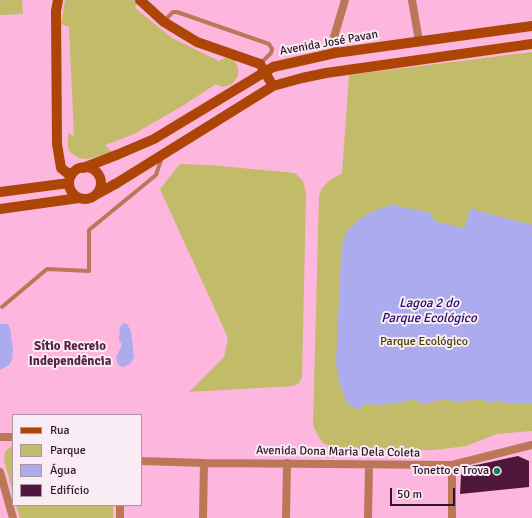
<!DOCTYPE html>
<html>
<head>
<meta charset="utf-8">
<style>
	body { margin:0 }
	#map { position:relative; width:532px; height:518px; overflow:hidden; background:#fdb7df; font-family:Signika,sans-serif }
	canvas { display:block }
	.legend { position:absolute; left:12px; top:414px; width:130px; height:92px; box-sizing:border-box; background:#faecf4; border:1px solid #a997a2; margin:0; padding:5px 7px; list-style:none; font-size:12px; color:#301726 }
	.legend li { display:flex; align-items:center; gap:8px; height:20px }
	.legend b { width:20px; border:1px solid #a997a2 }
	.scale { position:absolute; left:390px; top:488px; width:65px; height:18px; box-sizing:border-box; border:2px solid #301726; border-top:0; padding-left:5px; font-size:12px; line-height:14px; white-space:nowrap; color:#301726; -webkit-text-stroke:3px #faecf4; paint-order:stroke }
</style>
</head>
<body>
<div id="map">
<canvas width="532" height="518"></canvas>
<ul class="legend">
<li><b style="height:5px;background:#ac4505"></b>Rua</li>
<li><b style="height:11px;background:#c2bb69"></b>Parque</li>
<li><b style="height:11px;background:#acabee"></b>Água</li>
<li><b style="height:11px;background:#4e173b"></b>Edifício</li>
</ul>
<div class="scale">50 m</div>
</div>
<script>
const c = document.querySelector('canvas').getContext('2d');
c.lineJoin = 'round';
function fillPath(path, color) {
  c.fillStyle = color;
  c.fill(path, 'evenodd');
}
function shape(rows) {
  const path = new Path2D();
  for (const r of rows) {
    if (r.length === 3) {
      path.moveTo(r[0] + r[2], r[1]);
      path.arc(r[0], r[1], r[2], 0, 2 * Math.PI);
      continue;
    }
    path.moveTo(r[0], r[1]);
    for (let i = 2; i < r.length; i += 2) path.lineTo(r[i], r[i + 1]);
  }
  return path;
}
function trace(path, color, width, dash) {
  c.strokeStyle = color;
  c.lineWidth = width;
  c.lineCap = dash ? 'butt' : 'round';
  c.setLineDash(dash || []);
  c.stroke(path);
}
function write(font, color, halo, rows, align = 'center') {
  c.font = font + ' Signika,sans-serif';
  c.lineWidth = 4;
  c.setLineDash([]);
  c.textBaseline = 'middle';
  c.strokeStyle = halo;
  c.fillStyle = color;
  for (const [text, x, y, turn = 0] of rows) {
    c.save();
    c.translate(x, y);
    c.rotate((+turn || 0) * Math.PI / 180);
    c.textAlign = isNaN(turn) ? turn : align;
    if (halo) c.strokeText(text, 0, 0);
    c.fillText(text, 0, 0);
    c.restore();
  }
}
fillPath(shape([
	[0,0,22,0,23,14,0,15],
	[65,0,134,0,137,3,135,8,172,38,219,61,228,56,233,59,238,67,238,76,232,84,222,87,216,84,184,105,132,135,105,145,112,152,88,159,78,158,70,152,68,147,68,133,74,136,69,27,61,24],
	[532,52,532,431,497,434,466,446,434,450,336,449,323,443,318,436,313,425,319,196,322,188,329,181,342,173,349,75],
	[180,164,209,165,295,173,303,181,306,192,302,378,299,383,293,386,189,392,224,357,228,338,160,189],
	[13,446,13,493,4,460,5,452,9,448],
	[16,505,113,505,113,518,20,518]
]), '#c2bb69');
fillPath(shape([
	[393,205,431,213,434,221,463,228,465,226,470,210,472,209,532,225,532,403,506,404,501,401,490,403,481,399,457,402,444,399,425,404,412,399,404,402,380,405,365,404,358,410,347,403,339,382,336,363,341,255,343,241,347,230,365,215,384,207],
	[124,323,127,324,131,331,134,357,130,364,123,367,120,366,118,364,116,357,122,345,119,340,120,327],
	[0,324,8,324,10,328,13,350,12,360,9,365,0,370]
]), '#acabee');
fillPath(shape([
	[518,456,529,461,529,487,460,494,461,475,467,467]
]), '#4e173b');
trace(shape([
	[164,21,173,12,177,12,269,44,272,49,271,53,260,64],
	[2,307,47,269,89,271,89,230,156,175,162,157]
]), '#bc7658', 4);
trace(shape([
	[412,0,419,41],
	[335,53,334,37,345,0],
	[0,437,13,437],
	[141,461,204,463,452,465,532,445],
	[0,472,13,518],
	[120,518,120,505],
	[203,518,204,463],
	[286,518,287,463],
	[368,518,369,465],
	[452,518,452,465]
]), '#bc7658', 8);
trace(shape([
	[58,0,56,11,57,144,61,168,71,176],
	[140,0,164,22,197,42,260,64,273,86],
	[85,183,16],
	[83,168,119,154,154,139,273,67,335,53,532,26],
	[0,192,69,183],
	[97,194,117,183,273,86,302,78,326,73,532,44],
	[0,209,79,198]
]), '#ac4505', 10);
for (const [x, y, r, color] of [
	[497,471,4,"#14805c"]
]) {
  const dot = new Path2D();
  dot.arc(x, y, r, 0, 2 * Math.PI);
  c.fillStyle = color;
  c.fill(dot);
  trace(dot, '#faecf4', 1.5);
}
write('12px', '#301726', '#faecf4', [
	["Avenida José Pavan",329,43,-10],
	["Avenida Dona Maria Dela Coleta",338,452,1]
]);
write('12px', '#443f01', '#faecf4', [
	["Parque Ecológico",424,342]
]);
write('12px', '#301726', '#faecf4', [
	["Tonetto e Trova",489,471]
], 'right');
write('italic 13px', '#290d70', '#faecf4', [
	["Lagoa 2 do",429,304],
	["Parque Ecológico",429,319]
]);
write('bold 13px', '#571f43', '#faecf4', [
	["Sítio Recreio",70,347],
	["Independência",70,362]
]);
</script>
</body>
</html>
